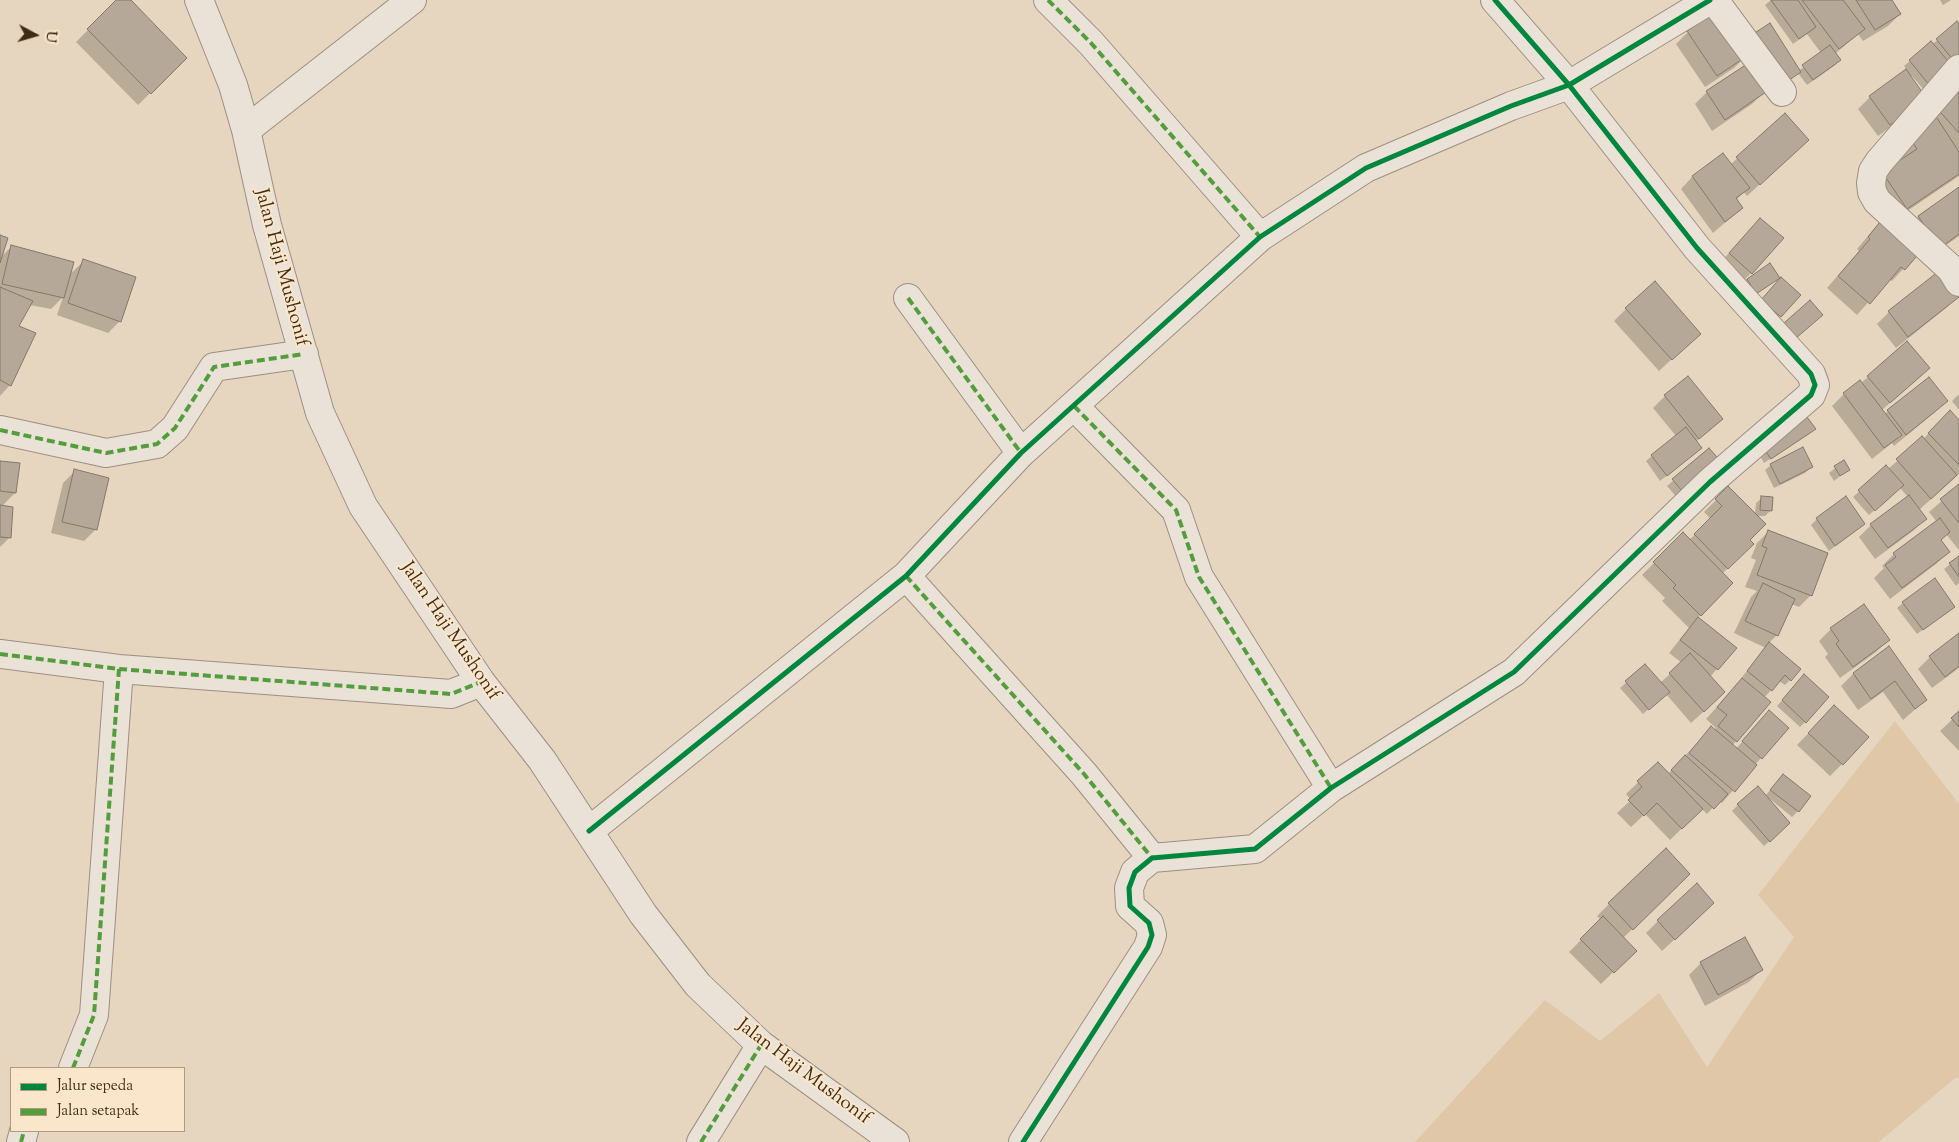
<!DOCTYPE html>
<html>
<head>
<meta charset="utf-8">
<style>
	body { margin:0 }
	#map { position:relative; width:1959px; height:1142px; overflow:hidden; background:#e7d6bf; font-family:"Sorts Mill Goudy",serif }
	canvas { display:block }
	.legend { position:absolute; left:10px; top:1067px; width:175px; height:65px; box-sizing:border-box; background:#fae6cb; border:1px solid #b09b82; margin:0; padding:6px 9px; list-style:none; font-size:15px; color:#402b15 }
	.legend li { display:flex; align-items:center; gap:10px; height:25px }
	.legend b { width:25px; border:1px solid #b09b82 }
	.north { position:absolute; left:10px; top:10px; width:50px; height:50px; -webkit-text-stroke:4px #fae6cb; paint-order:stroke; rotate:96deg; font-size:14px; font-weight:700; line-height:20px; text-align:center; color:#402b15 }
	.north::after { content:''; display:block; margin:auto; width:18px; height:22px; background:#402b15; clip-path:polygon(50% 0,100% 100%,50% 72%,0 100%) }
</style>
</head>
<body>
<div id="map">
<canvas width="1959" height="1142"></canvas>
<ul class="legend">
<li><b style="height:6px;background:#00873e"></b>Jalur sepeda</li>
<li><b style="height:6px;background:#539d3d"></b>Jalan setapak</li>
</ul>
<div class="north">U</div>
</div>
<script>
const c = document.querySelector('canvas').getContext('2d');
c.lineJoin = 'round';
function fillPath(path, color) {
  c.fillStyle = color;
  c.fill(path, 'evenodd');
}
function shape(rows) {
  const path = new Path2D();
  for (const r of rows) {
    path.moveTo(r[0], r[1]);
    for (let i = 2; i < r.length; i += 2) path.lineTo(r[i], r[i + 1]);
  }
  return path;
}
function trace(path, color, width, dash) {
  c.strokeStyle = color;
  c.lineWidth = width;
  c.lineCap = dash ? 'butt' : 'round';
  c.setLineDash(dash || []);
  c.stroke(path);
}
function write(font, color, halo, rows, align = 'center') {
  c.font = font + ' "Sorts Mill Goudy",serif';
  c.lineWidth = 4;
  c.setLineDash([]);
  c.textBaseline = 'middle';
  c.strokeStyle = halo;
  c.fillStyle = color;
  for (const [text, x, y, turn = 0] of rows) {
    c.save();
    c.translate(x, y);
    c.rotate((+turn || 0) * Math.PI / 180);
    c.textAlign = isNaN(turn) ? turn : align;
    if (halo) c.strokeText(text, 0, 0);
    c.fillText(text, 0, 0);
    c.restore();
  }
}
fillPath(shape([
	[1895,721,1959,804,1959,1078,1955,1078,1879,1142,1415,1142,1545,1000,1600,1041,1659,993,1707,1067,1794,937,1758,895]
]), '#dfc7a8');
fillPath(shape([
	[118,0,129,0,186,58,138,105,76,42],
	[1771,0,1891,0,1900,14,1888,26,1863,41,1858,34,1835,54,1840,60,1834,66,1807,85,1798,73,1776,89,1821,53,1807,34,1793,44,1765,5],
	[1940,0,1951,0,1943,5],
	[1959,26,1959,57,1924,90,1912,76,1910,77,1913,111,1878,136,1858,109,1870,97,1907,70,1904,66,1931,43,1932,44],
	[1688,32,1746,56,1734,68,1705,87,1676,44],
	[1959,83,1959,176,1894,220,1871,185,1904,159,1896,147],
	[1707,92,1764,92,1752,104,1712,131,1695,104],
	[1785,115,1808,140,1747,196,1744,192,1736,200,1742,208,1713,233,1681,189,1692,177,1723,154,1731,164],
	[1959,188,1959,236,1927,259,1906,229,1918,217],
	[1760,219,1751,273,1743,281,1770,265,1778,278,1750,298,1718,265],
	[1883,219,1920,251,1892,281,1889,279,1857,315,1827,288,1859,251,1857,249,1872,231],
	[0,236,0,258,11,247,69,275,84,261,120,321,108,333,57,315,63,297,51,309,30,305,17,326,10,385,0,396],
	[1799,295,1774,322,1756,306],
	[1958,296,1946,308,1896,348,1877,324,1889,312],
	[1626,309,1687,345,1659,371,1614,321],
	[1929,368,1882,410,1885,414,1888,411,1946,401,1934,413,1894,446,1892,443,1872,459,1832,406,1844,394,1861,383,1868,377],
	[1959,394,1959,410,1952,401],
	[1665,396,1721,419,1696,442,1694,454,1660,481,1646,461,1676,436,1653,408],
	[1950,412,1959,421,1959,474,1919,510,1925,519,1913,531,1875,559,1859,537,1871,525,1908,497,1900,488,1869,515,1853,497,1886,467,1888,469,1923,439],
	[1814,428,1809,434,1764,463,1758,453],
	[1709,450,1680,501,1667,486],
	[0,462,15,493,1,507,10,537,0,547],
	[1843,462,1848,470,1834,481,1829,473],
	[1771,465,1811,467,1805,473,1774,488,1765,470],
	[75,471,96,529,84,541,51,533,63,483],
	[1959,486,1959,550,1946,534,1940,541,1948,552,1936,564,1890,599,1874,578,1884,568,1882,566,1894,554,1937,522,1929,512],
	[1728,488,1755,515,1756,503,1762,498,1771,510,1765,516,1756,516,1749,540,1752,544,1722,574,1732,583,1697,618,1735,648,1710,677,1712,704,1691,723,1666,694,1643,714,1620,688,1645,666,1660,683,1682,663,1669,653,1689,628,1662,601,1665,598,1642,575,1683,534,1689,540,1711,519,1704,512],
	[1817,519,1864,524,1829,551,1811,525],
	[1769,531,1811,595,1799,607,1791,604,1777,635,1769,643,1790,680,1785,685,1779,681,1764,698,1769,702,1732,746,1736,749,1763,717,1761,758,1722,803,1719,801,1707,814,1702,809,1670,840,1645,814,1631,827,1617,813,1631,800,1626,794,1658,763,1668,774,1711,728,1714,730,1716,728,1706,719,1743,678,1742,677,1766,648,1734,633,1751,597,1757,591,1745,587,1756,560,1751,558,1757,543],
	[1959,557,1959,583,1956,586,1944,569],
	[1903,603,1947,612,1917,634,1897,608],
	[1831,629,1888,640,1876,652,1840,678,1825,657,1828,654,1819,641],
	[1959,634,1959,668,1932,688,1918,669,1930,657],
	[1889,648,1926,700,1903,720,1883,692,1858,710,1841,686,1853,674],
	[1799,682,1805,722,1800,727,1777,706],
	[1959,713,1959,751,1940,731],
	[1822,719,1842,764,1830,776,1797,745],
	[1783,775,1798,811,1792,817,1770,799,1783,829,1764,846,1732,811,1738,805,1765,796],
	[1677,886,1623,938,1635,951,1601,984,1569,952,1601,920,1597,916,1609,904],
	[1701,915,1662,951,1646,933,1658,921],
	[1701,963,1761,970,1749,982,1705,1006,1689,975]
]), '#0003');
const building = shape([
	[116,0,131,0,187,58,151,94,87,29,116,0],
	[1771,0,1798,0,1816,27,1799,39,1771,0],
	[1802,0,1843,0,1865,29,1839,49,1802,0],
	[1856,0,1892,0,1901,14,1875,30,1856,0],
	[1717,10,1747,56,1717,76,1687,31,1717,10],
	[1957,21,1959,24,1959,57,1954,61,1936,39,1957,21],
	[1770,23,1801,72,1782,85,1750,36,1770,23],
	[1931,41,1953,67,1930,86,1909,60,1931,41],
	[1830,45,1841,60,1813,80,1802,65,1830,45],
	[1747,64,1766,92,1725,120,1706,91,1747,64],
	[1906,69,1927,99,1890,125,1869,96,1906,69],
	[1959,81,1959,133,1933,104,1959,81],
	[1785,113,1809,140,1760,185,1736,157,1785,113],
	[1935,115,1959,152,1959,174,1907,209,1882,172,1917,149,1907,134,1935,115],
	[1723,153,1750,188,1736,198,1743,208,1725,222,1692,176,1723,153],
	[1959,187,1959,234,1940,248,1918,216,1959,187],
	[1760,218,1784,238,1752,274,1729,253,1760,218],
	[1883,218,1922,250,1905,270,1901,267,1870,304,1838,276,1870,239,1868,237,1883,218],
	[0,235,8,238,0,263,0,235],
	[11,245,74,262,64,298,2,284,11,245],
	[83,259,136,277,121,322,68,303,83,259],
	[1770,263,1780,278,1756,294,1747,279,1770,263],
	[1939,271,1959,297,1908,337,1888,311,1939,271],
	[1781,277,1801,295,1781,317,1761,300,1781,277],
	[1655,281,1701,334,1672,360,1625,308,1655,281],
	[0,287,33,301,19,326,36,333,11,386,0,380,0,287],
	[1810,300,1823,315,1796,338,1784,323,1810,300],
	[1907,341,1930,368,1890,403,1867,376,1907,341],
	[1688,376,1723,419,1699,439,1664,395,1688,376],
	[1929,377,1948,401,1906,435,1887,410,1929,377],
	[1860,380,1902,435,1884,448,1843,393,1860,380],
	[1950,410,1959,420,1959,465,1928,433,1950,410],
	[1807,417,1816,429,1771,459,1762,446,1807,417],
	[1686,427,1702,448,1667,476,1651,455,1686,427],
	[1922,436,1957,475,1931,499,1896,459,1922,436],
	[1803,447,1813,467,1780,484,1770,464,1803,447],
	[1709,448,1724,465,1687,497,1672,479,1709,448],
	[1844,460,1850,470,1840,476,1834,466,1844,460],
	[0,461,20,463,16,493,0,491,0,461],
	[1886,465,1904,485,1875,511,1858,490,1886,465],
	[74,469,109,478,97,530,62,522,74,469],
	[1959,484,1959,523,1940,499,1959,484],
	[1728,486,1766,524,1750,540,1754,544,1728,569,1694,534,1722,506,1715,499,1728,486],
	[1909,495,1927,519,1888,548,1870,524,1909,495],
	[1761,496,1773,497,1772,511,1760,510,1761,496],
	[1846,496,1865,524,1835,546,1816,518,1846,496],
	[0,505,13,507,11,538,0,537,0,505],
	[1940,518,1950,532,1941,540,1950,552,1902,588,1885,565,1896,557,1893,553,1940,518],
	[1768,530,1828,553,1812,596,1757,575,1767,548,1762,546,1768,530],
	[1683,532,1733,583,1701,616,1673,588,1676,585,1653,562,1683,532],
	[1959,556,1959,577,1949,563,1959,556],
	[1935,578,1955,607,1923,630,1902,602,1935,578],
	[1763,583,1795,599,1778,636,1745,621,1763,583],
	[1864,604,1890,640,1853,667,1836,644,1839,641,1830,628,1864,604],
	[1698,617,1737,648,1718,670,1680,640,1698,617],
	[1959,633,1959,666,1945,677,1929,656,1959,633],
	[1769,642,1801,669,1791,681,1785,675,1772,691,1747,671,1769,642],
	[1889,646,1927,700,1915,709,1895,681,1871,699,1853,673,1889,646],
	[1690,653,1725,692,1704,712,1669,673,1690,653],
	[1645,664,1670,692,1649,710,1625,681,1645,664],
	[1804,674,1829,697,1806,723,1782,700,1804,674],
	[1742,678,1771,702,1737,742,1718,726,1727,715,1717,707,1742,678],
	[1834,705,1869,737,1843,765,1808,733,1834,705],
	[1769,710,1789,728,1762,759,1742,741,1769,710],
	[1959,711,1959,727,1951,718,1959,711],
	[1711,726,1757,765,1735,792,1689,753,1711,726],
	[1685,755,1728,794,1714,809,1671,770,1685,755],
	[1658,762,1703,809,1682,829,1657,803,1644,816,1628,800,1642,787,1637,781,1658,762],
	[1783,774,1811,796,1799,812,1770,790,1783,774],
	[1758,786,1790,823,1770,842,1737,804,1758,786],
	[1666,848,1690,874,1633,930,1608,903,1666,848],
	[1697,883,1714,903,1675,940,1657,920,1697,883],
	[1603,916,1637,951,1614,973,1580,939,1603,916],
	[1745,937,1763,970,1718,995,1700,962,1745,937]
]);
fillPath(building, '#b5a898');
trace(building, '#837869', 1);
const minor = shape([
	[199,0,233,85,246,130,267,225,320,413,363,506,481,682,542,760,643,914,698,985,761,1045,895,1142],
	[1048,0,1091,43,1260,237],
	[1714,0,1782,92],
	[1959,69,1879,162,1873,171,1871,183,1872,192,1877,201,1951,269,1959,282],
	[246,130,412,0],
	[908,298,1021,453],
	[1074,406,1176,510,1199,577,1331,788],
	[0,430,106,453,157,444,175,428,214,367,304,354],
	[906,576,1084,774,1152,858],
	[0,654,119,669,451,694,481,682],
	[589,831,906,576,1021,453,1260,237,1366,168,1511,106,1569,85,1710,0],
	[73,1068,94,1015,119,669],
	[21,1142,24,1131],
	[701,1142,761,1045],
	[1023,1142,1148,947,1152,935,1149,923,1130,906,1129,888,1135,872,1152,858,1255,849,1331,788,1514,672,1710,482,1811,395,1815,385,1811,374,1697,248,1569,85,1495,0]
]);
trace(minor, '#9c8f80', 30);
trace(minor, '#eae2d6', 28);
trace(shape([
	[1048,0,1091,43,1260,237],
	[908,298,1021,453],
	[1074,406,1176,510,1199,577,1331,788],
	[0,430,106,453,157,444,175,428,214,367,304,354],
	[906,576,1084,774,1152,858],
	[0,654,119,669,451,694,481,682],
	[73,1068,94,1015,119,669],
	[21,1142,24,1131],
	[701,1142,761,1045]
]), '#539d3d', 4, [8, 4]);
trace(shape([
	[589,831,906,576,1021,453,1260,237,1366,168,1511,106,1569,85,1710,0],
	[1023,1142,1148,947,1152,935,1149,923,1130,906,1129,888,1135,872,1152,858,1255,849,1331,788,1514,672,1710,482,1811,395,1815,385,1811,374,1697,248,1569,85,1495,0]
]), '#00873e', 5);
write('19px', '#402b15', '#fae6cb', [
	["Jalan Haji Mushonif",280,268,75],
	["Jalan Haji Mushonif",449,632,56],
	["Jalan Haji Mushonif",803,1073,37]
]);
</script>
</body>
</html>
